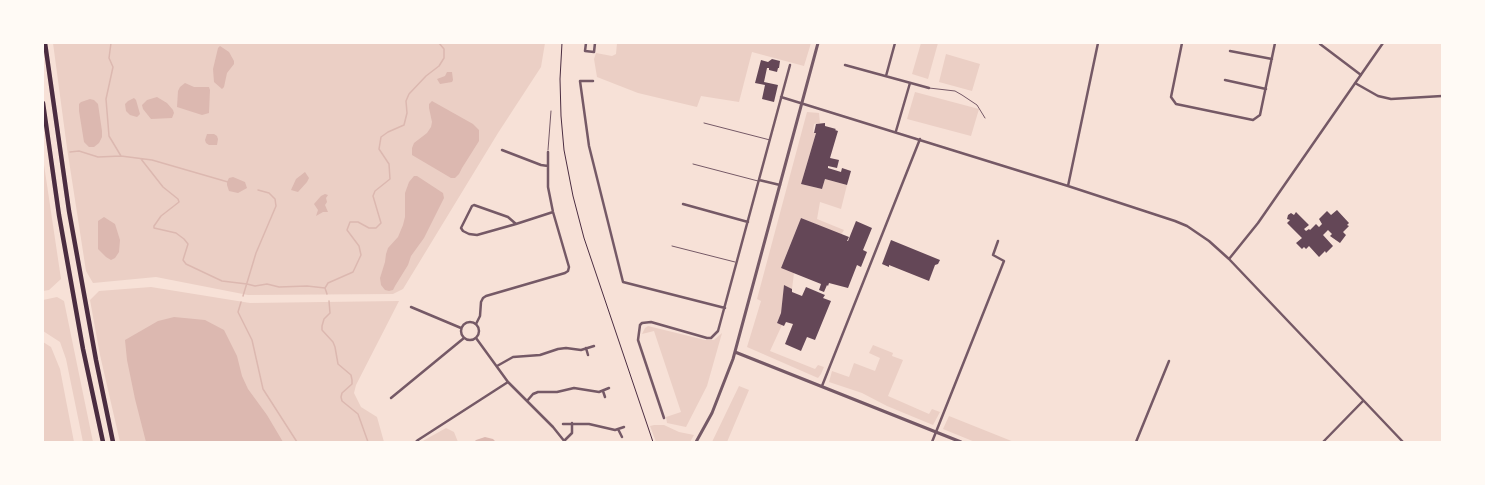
<!DOCTYPE html>
<html>
<head>
<meta charset="utf-8">
<style>
	body { margin:0 }
	#map { position:relative; width:1485px; height:485px; overflow:hidden; background:#f7e1d7; font-family:Overpass,sans-serif }
	canvas { display:block }
	.frame { position:absolute; inset:0; border:44px solid #fffaf5; pointer-events:none }
</style>
</head>
<body>
<div id="map">
<canvas width="1485" height="485"></canvas>
<div class="frame"></div>
</div>
<script>
const c = document.querySelector('canvas').getContext('2d');
c.lineJoin = 'round';
function fillPath(path, color) {
  c.fillStyle = color;
  c.fill(path, 'evenodd');
}
function shape(rows) {
  const path = new Path2D();
  for (const r of rows) {
    if (r.length === 3) {
      path.moveTo(r[0] + r[2], r[1]);
      path.arc(r[0], r[1], r[2], 0, 2 * Math.PI);
      continue;
    }
    path.moveTo(r[0], r[1]);
    for (let i = 2; i < r.length; i += 2) path.lineTo(r[i], r[i + 1]);
  }
  return path;
}
function trace(path, color, width, dash) {
  c.strokeStyle = color;
  c.lineWidth = width;
  c.lineCap = dash ? 'butt' : 'round';
  c.setLineDash(dash || []);
  c.stroke(path);
}
fillPath(shape([
	[53,43,545,43,541,67,498,133,403,289,393,294,248,295,156,277,93,283,86,271,67,148],
	[617,43,811,43,804,66,752,52,739,102,701,96,697,107,638,93,597,77,594,59,596,53,612,56,616,54],
	[921,43,938,43,928,79,912,74],
	[946,54,980,64,972,91,939,82],
	[915,92,979,109,971,136,907,119],
	[807,112,819,113,820,123,814,124,813,132,816,133,801,184,822,189,825,179,847,185,841,209,820,202,817,219,844,230,841,235,801,218,781,268,794,273,792,289,784,286,781,313,777,323,782,325,770,351,815,369,818,365,824,367,821,374,818,378,747,347,761,301,757,299],
	[43,158,61,279,49,290,43,291],
	[151,287,250,303,399,301,356,385,354,393,361,407,377,417,384,442,120,442,100,355,90,300,99,291],
	[57,297,64,301,93,442,83,442,66,359,60,342,43,331,43,300],
	[648,326,705,340,714,340,722,333,707,386,686,427,667,423,666,417,681,412,654,331,642,334,645,328],
	[43,342,51,347,60,369,74,442,43,442],
	[873,345,893,353,892,356,903,360,888,396,929,414,932,409,940,412,933,425,887,406,862,393,829,382,832,371,849,377,854,363,875,371,880,358,869,353],
	[739,386,749,390,727,442,712,442],
	[949,416,1014,442,975,442,943,429],
	[654,425,664,425,679,432,694,435,690,442,656,442,650,426],
	[446,428,454,432,458,442,421,442]
]), '#ebcfc5');
fillPath(shape([
	[220,46,229,52,234,61,234,64,227,73,224,87,222,89,214,82,213,69,218,48],
	[447,72,452,72,453,80,452,82,440,84,437,79,445,76],
	[185,83,194,87,209,87,210,90,209,113,202,115,177,107,178,91,180,87],
	[157,97,167,103,173,110,174,113,172,118,151,119,143,109,142,105,147,100],
	[134,98,136,100,140,114,137,117,130,115,126,111,125,104,128,101],
	[90,99,94,100,98,104,102,131,102,137,99,143,94,147,89,147,84,142,79,111,79,104,81,102],
	[432,101,473,124,479,130,479,141,462,168,459,174,455,178,451,178,412,155,412,148,414,143,427,133,431,127,432,122,429,108,429,104],
	[207,134,214,134,217,136,218,139,217,145,209,145,206,143,205,140],
	[305,172,309,178,307,182,298,192,291,190,296,179],
	[414,176,417,176,443,193,444,198,424,238,411,256,408,265,395,286,393,290,389,291,385,290,381,285,380,278,385,262,386,254,388,248,398,237,403,225,405,217,405,193,409,182],
	[233,177,245,182,247,188,238,193,229,191,227,185,227,182,229,178],
	[325,194,328,195,326,198,327,202,325,205,328,212,323,212,316,216,318,210,314,204,321,196],
	[104,217,115,224,120,240,119,252,115,258,111,260,106,257,98,249,98,221],
	[174,317,205,320,224,330,237,356,242,376,248,389,267,415,283,442,146,442,135,399,127,360,125,340,158,321],
	[485,437,493,439,496,442,474,442,476,440]
]), '#dcb8b0');
trace(shape([
	[111,43,109,58,113,67,106,99,109,136,121,156],
	[70,152,79,151,98,157,121,156,152,160,228,182],
	[141,159,163,187,178,199,179,202,161,216,154,226,154,228,176,233,184,239,188,244,183,260,186,264,222,281,247,284,255,286,267,284,279,287,307,286,325,288],
	[327,294,325,288,328,283,353,272,361,255,359,246,347,230,350,222,358,222,369,228,376,228,381,223,373,196,375,191,390,179,389,164,379,149,381,137,388,132,404,125,407,113,406,101,409,94,426,76,439,66,444,58,444,49,439,43],
	[243,296,256,253,276,206,275,199,269,193,258,190],
	[329,301,330,313,324,319,322,326,322,330,333,342,335,347,338,364,351,375,352,380,352,384,342,393,341,397,342,401,358,414,368,442],
	[241,302,238,312,252,340,263,389,297,442]
]), '#dcb8b0', 1.5);
fillPath(shape([
	[772,59,780,61,779,68,778,68,777,72,769,70,769,68,767,68,764,82,778,85,774,102,762,99,765,85,755,83,761,60,768,62],
	[825,123,825,126,836,129,835,130,838,131,830,158,839,160,837,168,828,166,828,168,841,172,842,168,851,171,847,185,825,179,822,189,801,184,816,133,814,133,816,124],
	[1337,210,1349,223,1347,225,1349,226,1343,232,1346,235,1340,243,1330,236,1332,234,1328,230,1323,235,1333,246,1326,253,1325,251,1319,257,1309,246,1306,249,1304,247,1302,249,1296,243,1302,238,1287,223,1290,220,1287,219,1288,215,1291,213,1294,215,1296,212,1309,225,1304,229,1306,231,1309,229,1310,230,1316,224,1319,227,1322,224,1319,219,1327,211,1331,215],
	[801,218,849,237,847,241,848,241,856,221,872,228,863,250,867,252,861,267,857,265,848,288,829,283,828,286,827,285,824,292,819,290,821,284,781,268],
	[891,240,940,260,938,264,935,265,929,281,889,265,889,267,882,264],
	[784,285,792,289,792,292,802,296,806,287,825,295,823,298,831,301,815,340,807,337,801,351,785,344,793,324,786,322,784,326,777,323,781,313]
]), '#644757');
trace(shape([
	[562,43,560,79,561,116,564,150,573,196,584,238,653,442]
]), '#4a2c40', 1);
trace(shape([
	[929,88,955,91,962,95,977,105,985,118],
	[704,123,770,140],
	[548,150,551,111],
	[693,164,758,181],
	[672,246,735,262]
]), '#755966', 1);
trace(shape([
	[586,43,585,51,594,52,595,43],
	[1182,43,1171,97,1176,104,1253,120,1260,115,1275,43],
	[1320,44,1361,75],
	[1230,51,1272,59],
	[845,65,929,88],
	[886,76,895,43],
	[1225,80,1266,89],
	[593,81,580,81,589,146,623,282,725,308],
	[1355,83,1378,96,1391,99,1442,96],
	[781,97,1068,186,1175,221,1187,226,1209,241,1229,259,1403,442],
	[896,131,910,83],
	[502,150,541,165,548,166],
	[759,180,780,185],
	[1068,186,1098,43],
	[683,204,748,222],
	[516,224,508,217,474,205,472,206,461,228,463,231,469,234,477,235,516,224,553,212],
	[1229,259,1258,223,1383,43],
	[411,307,461,328],
	[470,331,9],
	[476,324,480,316,481,302,483,298,486,296,565,273,568,271,569,267,553,212,548,187,548,152],
	[476,338,508,382,553,427,565,442],
	[586,348,588,355],
	[497,366,513,357,540,355,558,349,566,348,581,350,594,346],
	[822,386,920,139],
	[603,391,605,397],
	[391,398,464,338],
	[527,401,533,394,538,392,557,392,574,388,599,392,609,388],
	[664,418,638,340,640,325,642,323,651,322,707,338,711,338,718,331,790,65],
	[563,424,589,424,615,430,624,427],
	[618,429,622,437],
	[564,441,572,433,572,423],
	[416,442,418,440,508,382],
	[932,442,1004,261,993,255,998,241],
	[1136,442,1169,361],
	[1323,442,1363,401]
]), '#755966', 2.5);
trace(shape([
	[735,352,961,442],
	[696,442,712,413,733,359,818,43]
]), '#755966', 3);
trace(shape([
	[45,43,69,211,96,360,113,442],
	[43,103,59,215,83,349,103,442]
]), '#4a2c40', 4.5);
</script>
</body>
</html>
